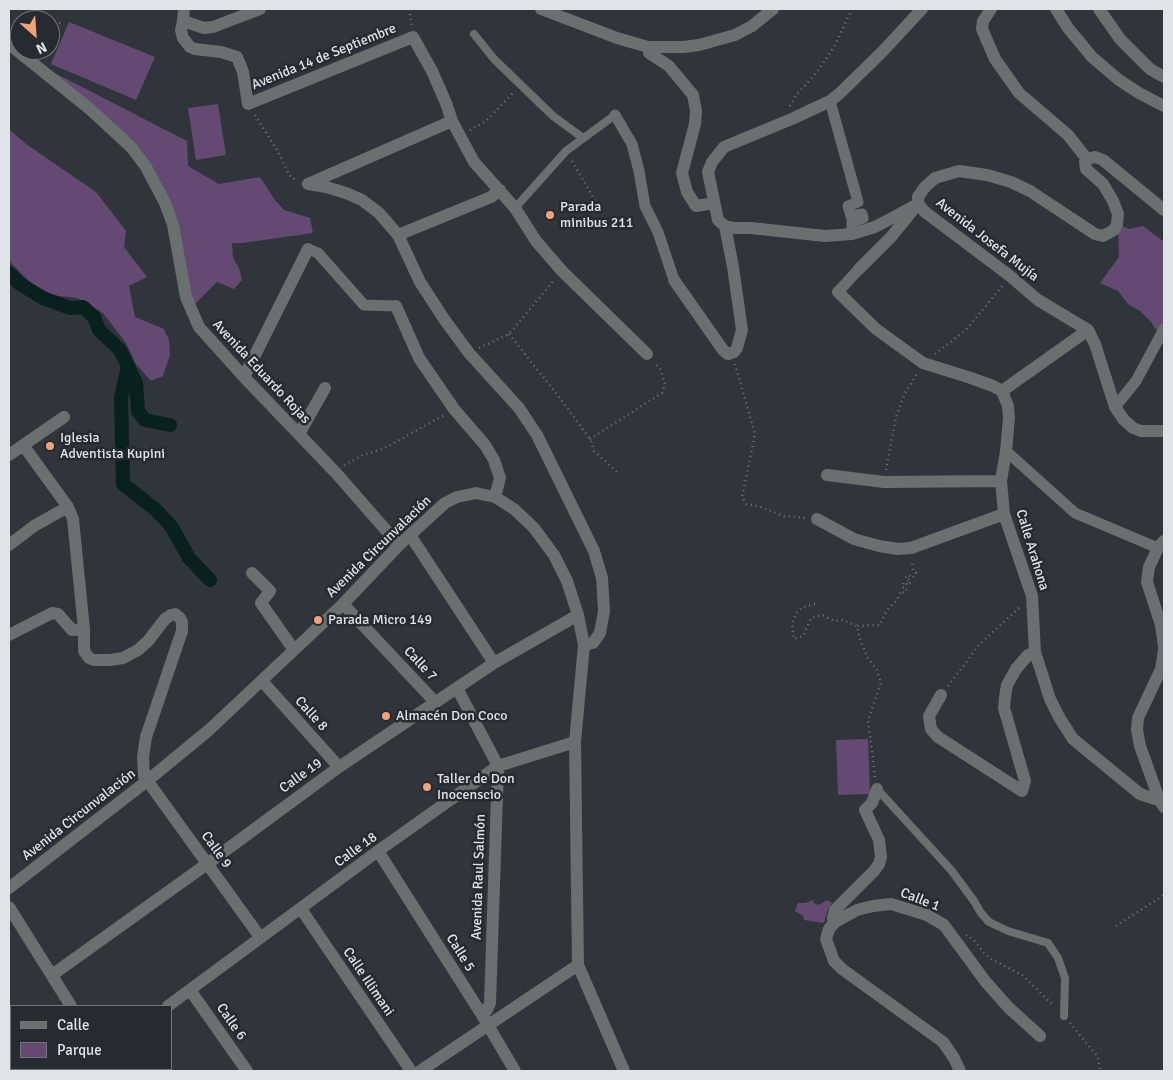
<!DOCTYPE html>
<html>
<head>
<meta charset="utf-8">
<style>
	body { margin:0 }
	#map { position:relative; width:1173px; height:1080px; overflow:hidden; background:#2f353b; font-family:Signika,sans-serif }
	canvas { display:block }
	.frame { position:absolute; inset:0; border:10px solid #e0e4e8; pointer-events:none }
	.legend { position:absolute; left:10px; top:1005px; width:162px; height:65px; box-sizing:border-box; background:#252b31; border:1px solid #70757a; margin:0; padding:6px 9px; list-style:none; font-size:15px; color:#e0e4e8 }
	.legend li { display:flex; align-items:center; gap:10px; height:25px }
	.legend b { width:25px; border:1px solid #70757a }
	.north { position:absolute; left:10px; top:10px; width:50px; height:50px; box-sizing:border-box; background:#252b31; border:1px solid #70757a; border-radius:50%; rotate:154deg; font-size:14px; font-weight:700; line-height:20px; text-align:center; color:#e0e4e8 }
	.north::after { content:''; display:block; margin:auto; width:18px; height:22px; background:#f0a278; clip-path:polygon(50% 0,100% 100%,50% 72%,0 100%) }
</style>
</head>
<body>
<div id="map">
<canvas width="1173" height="1080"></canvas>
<div class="frame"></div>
<ul class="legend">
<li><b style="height:6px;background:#6a6f70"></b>Calle</li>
<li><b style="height:14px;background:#644a72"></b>Parque</li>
</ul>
<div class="north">N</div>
</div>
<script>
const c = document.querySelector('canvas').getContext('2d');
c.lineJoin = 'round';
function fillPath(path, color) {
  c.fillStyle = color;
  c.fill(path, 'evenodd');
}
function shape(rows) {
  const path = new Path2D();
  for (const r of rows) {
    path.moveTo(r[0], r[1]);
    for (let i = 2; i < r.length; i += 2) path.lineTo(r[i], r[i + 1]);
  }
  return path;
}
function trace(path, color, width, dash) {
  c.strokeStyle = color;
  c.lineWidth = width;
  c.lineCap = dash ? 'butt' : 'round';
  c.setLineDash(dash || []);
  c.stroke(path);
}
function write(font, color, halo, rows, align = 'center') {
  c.font = font + ' Signika,sans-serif';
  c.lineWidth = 5;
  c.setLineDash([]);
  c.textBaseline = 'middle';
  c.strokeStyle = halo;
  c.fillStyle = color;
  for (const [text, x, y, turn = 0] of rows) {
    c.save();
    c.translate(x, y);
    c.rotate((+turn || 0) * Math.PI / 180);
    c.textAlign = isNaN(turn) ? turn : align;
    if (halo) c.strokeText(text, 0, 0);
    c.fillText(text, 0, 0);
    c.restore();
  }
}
fillPath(shape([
	[69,22,155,57,136,100,51,64],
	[16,53,187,141,188,166,219,184,260,177,275,200,284,210,310,218,313,233,243,243,232,243,233,258,239,268,242,280,234,289,217,282,193,306,179,249,144,167,79,107],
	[218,104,226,155,196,160,188,108],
	[9,119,10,130,26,144,96,192,126,231,124,247,147,277,129,286,135,317,164,329,169,340,170,355,163,376,151,381,136,364,126,343,103,313,77,298,50,295,32,284,9,261],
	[1118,224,1129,229,1143,226,1163,241,1164,248,1164,324,1159,334,1151,322,1140,311,1128,304,1118,291,1100,283,1119,257],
	[868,739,870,794,838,795,836,740],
	[813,900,814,903,819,905,827,900,832,903,827,912,824,923,804,920,803,916,795,911,798,903,805,903]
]), '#644a72');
trace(shape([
	[9,273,20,284,43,298,70,308,83,307,94,317,99,330,120,350,136,383,138,411,145,420,170,425],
	[128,366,121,398,123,484,155,509,171,526,189,558,210,580]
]), '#09211e', 14);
trace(shape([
	[409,9,412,26],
	[9,27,20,28],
	[50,27,62,22],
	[790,106,797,94,818,71,835,45,852,9],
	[255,115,280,155,289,175,297,181],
	[470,130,486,121,515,91],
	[572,161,600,209],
	[509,334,559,397,590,439,594,451,619,474],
	[479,348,509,334,555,279],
	[935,354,966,330,1003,285],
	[735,364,755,434,742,497,746,504,758,506,784,516,806,518],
	[590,439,662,393,665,384,660,369,655,363],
	[344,465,363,455,383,449,444,415],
	[886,470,896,417,905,393,917,374],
	[815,604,803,607,796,613,792,624,794,639,803,636,811,618,822,615,834,621,843,620,857,626],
	[948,686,979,645,1020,607],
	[875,777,868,720,881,683,877,670,867,657,860,639,857,626,880,625,887,610,897,600,901,591,904,593,907,589,902,587,904,582,909,585,911,581,905,578,908,575,913,578,916,573,913,571,912,560],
	[1116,926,1164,895],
	[966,935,973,939,985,954,991,959,1022,975,1054,1006],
	[1070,1023,1098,1057,1100,1071]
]), '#71777c', 2.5, [1, 4]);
trace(shape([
	[474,34,494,59,553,116,583,138],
	[515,208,566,151,615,115],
	[877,789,951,870,974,901,981,913,989,922,1008,931,1048,943,1058,958,1065,978,1064,1016]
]), '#6a6f70', 8);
trace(shape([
	[830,101,858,202,848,206,851,216,862,214,863,218,852,222,852,234],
	[615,115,632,144,639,171,645,206,658,232,674,280],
	[308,249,318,253,364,305,396,306],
	[838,292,859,269],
	[1115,407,1136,381,1164,329],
	[1006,451,1075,513,1158,548]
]), '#6a6f70', 11);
trace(shape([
	[184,9,183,21,204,28,213,27,260,9],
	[541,9,617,38,648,47,684,47,699,45,735,35,752,26,773,9],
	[991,9,983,21,982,29,995,59,1019,93,1068,135,1087,159],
	[1056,9,1068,28,1092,57,1119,80,1139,93,1164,106],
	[1099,9,1120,39,1150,69,1164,77],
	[183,21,181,30,183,38,190,47,195,49,221,52,237,57,243,72,248,104,413,37,432,71,446,103,452,121,474,162,515,208,536,241,562,271,647,354],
	[9,44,91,110,131,147,146,167,165,203,173,225,186,297,199,327,244,377,336,473,399,545],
	[648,47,649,53,669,66,693,95,696,111,695,124,682,173,687,192,696,206,714,203],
	[1087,159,1085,162,1086,169,1103,184,1113,201,1118,214,1117,224,1114,230,1103,236,1095,234,1030,191,1011,182,987,175,959,171,935,178,925,187,918,197,918,204,925,212,1010,276,1038,300,1088,330,1095,344,1115,407,1124,420,1133,428,1141,431,1164,431],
	[1087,159,1095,157,1103,160,1164,210],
	[308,184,326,187,346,193,362,200,379,213,398,235,420,282,444,319,469,353,519,408,537,435,594,551,602,578,604,611,600,633,593,643,584,645],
	[308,184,452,121],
	[918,204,875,227,852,234,825,236,751,228,734,228,725,226,718,220,708,172,712,162,724,147,794,118,830,101,839,94,882,52,922,9],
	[398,235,491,197,500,190],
	[859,269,891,237,913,210],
	[674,280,723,350,728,354,734,352,737,348,742,330,733,267,725,226],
	[838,292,876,329,923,363,971,378,993,386,1002,391,1008,406,1009,418,1006,451,1001,481,1004,514,1032,596,1035,652,1050,699,1059,717,1073,739,1140,794,1155,799,1159,799],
	[396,306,419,358,454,409,485,445,494,460,500,478,495,497],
	[244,377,308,249],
	[1002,391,1088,330],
	[299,434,325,388],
	[23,445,68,507,73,519,84,629,84,651,89,658,94,660,110,660,123,658,138,650,148,641,165,619,171,615,175,614,180,618,182,622,182,631,146,737,143,757,144,776,260,937],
	[9,455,64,417],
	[827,475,884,482,1001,481],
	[817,519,854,539,879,546,898,549,911,548,1004,514],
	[410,535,494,663],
	[1164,541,1158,548,1149,567,1147,582,1161,625,1164,647],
	[9,545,34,526,68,507],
	[252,573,270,591,261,603,294,650],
	[343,604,435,702],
	[9,635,52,613,58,614,72,630,84,629],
	[1164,650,1161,669,1138,718,1137,730,1140,746,1159,799,1164,807],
	[262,681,339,767],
	[457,688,498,766,490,1003,487,1010,482,1015],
	[941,695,929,716,931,729,938,737,1022,791,1025,781,1004,708,1005,697,1007,685,1016,669,1028,655,1035,652],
	[378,851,482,1015,515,1071],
	[9,888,147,781,209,730,343,604,399,545,445,503,457,497,476,493,495,497,514,509,534,528,554,555,567,581,578,615,584,645,575,742,578,965,624,1071],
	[9,907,71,1006],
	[301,909,411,1071],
	[835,922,833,918,835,910,874,871,879,864,881,857,879,840,865,810,872,803,877,789],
	[52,975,207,864,339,767,494,663,578,615],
	[190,990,247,1071],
	[168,1006,378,851,498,766,575,742],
	[95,1069,97,1071],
	[79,1071,82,1069],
	[420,1071,578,965],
	[960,1071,954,1058,943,1042,842,969,834,961,826,939,829,929,835,922,857,910,873,906,891,904,927,915,944,925,985,981,1009,1008,1040,1036]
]), '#6a6f70', 12);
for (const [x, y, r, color] of [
	[550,215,5,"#f0a278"],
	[50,446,5,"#f0a278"],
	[318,620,5,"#f0a278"],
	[386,716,5,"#f0a278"],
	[427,787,5,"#f0a278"]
]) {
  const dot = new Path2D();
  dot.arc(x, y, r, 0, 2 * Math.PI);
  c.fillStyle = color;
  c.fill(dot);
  trace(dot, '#252b31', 2);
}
write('14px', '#e0e4e8', '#252b31', [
	["Avenida 14 de Septiembre",324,57,-22],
	["Avenida Josefa Mujía",987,240,38],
	["Avenida Eduardo Rojas",261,372,47],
	["Avenida Circunvalación",379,547,-44],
	["Calle Arahona",1032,550,73],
	["Calle 7",420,664,47],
	["Calle 8",311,714,48],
	["Calle 19",301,776,-36],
	["Avenida Circunvalación",79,815,-38],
	["Calle 9",216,850,54],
	["Calle 18",356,850,-36],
	["Avenida Raul Salmón",479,877,-88],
	["Calle 1",920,900,21],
	["Calle 5",460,953,58],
	["Calle Illimani",368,982,56],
	["Calle 6",231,1022,55]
]);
write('14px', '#e0e4e8', '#252b31', [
	["Parada",560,207],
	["minibus 211",560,223],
	["Iglesia",60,438],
	["Adventista Kupini",60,454],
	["Parada Micro 149",328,620],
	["Almacén Don Coco",396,716],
	["Taller de Don",437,779],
	["Inocenscio",437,795]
], 'left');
</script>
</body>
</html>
